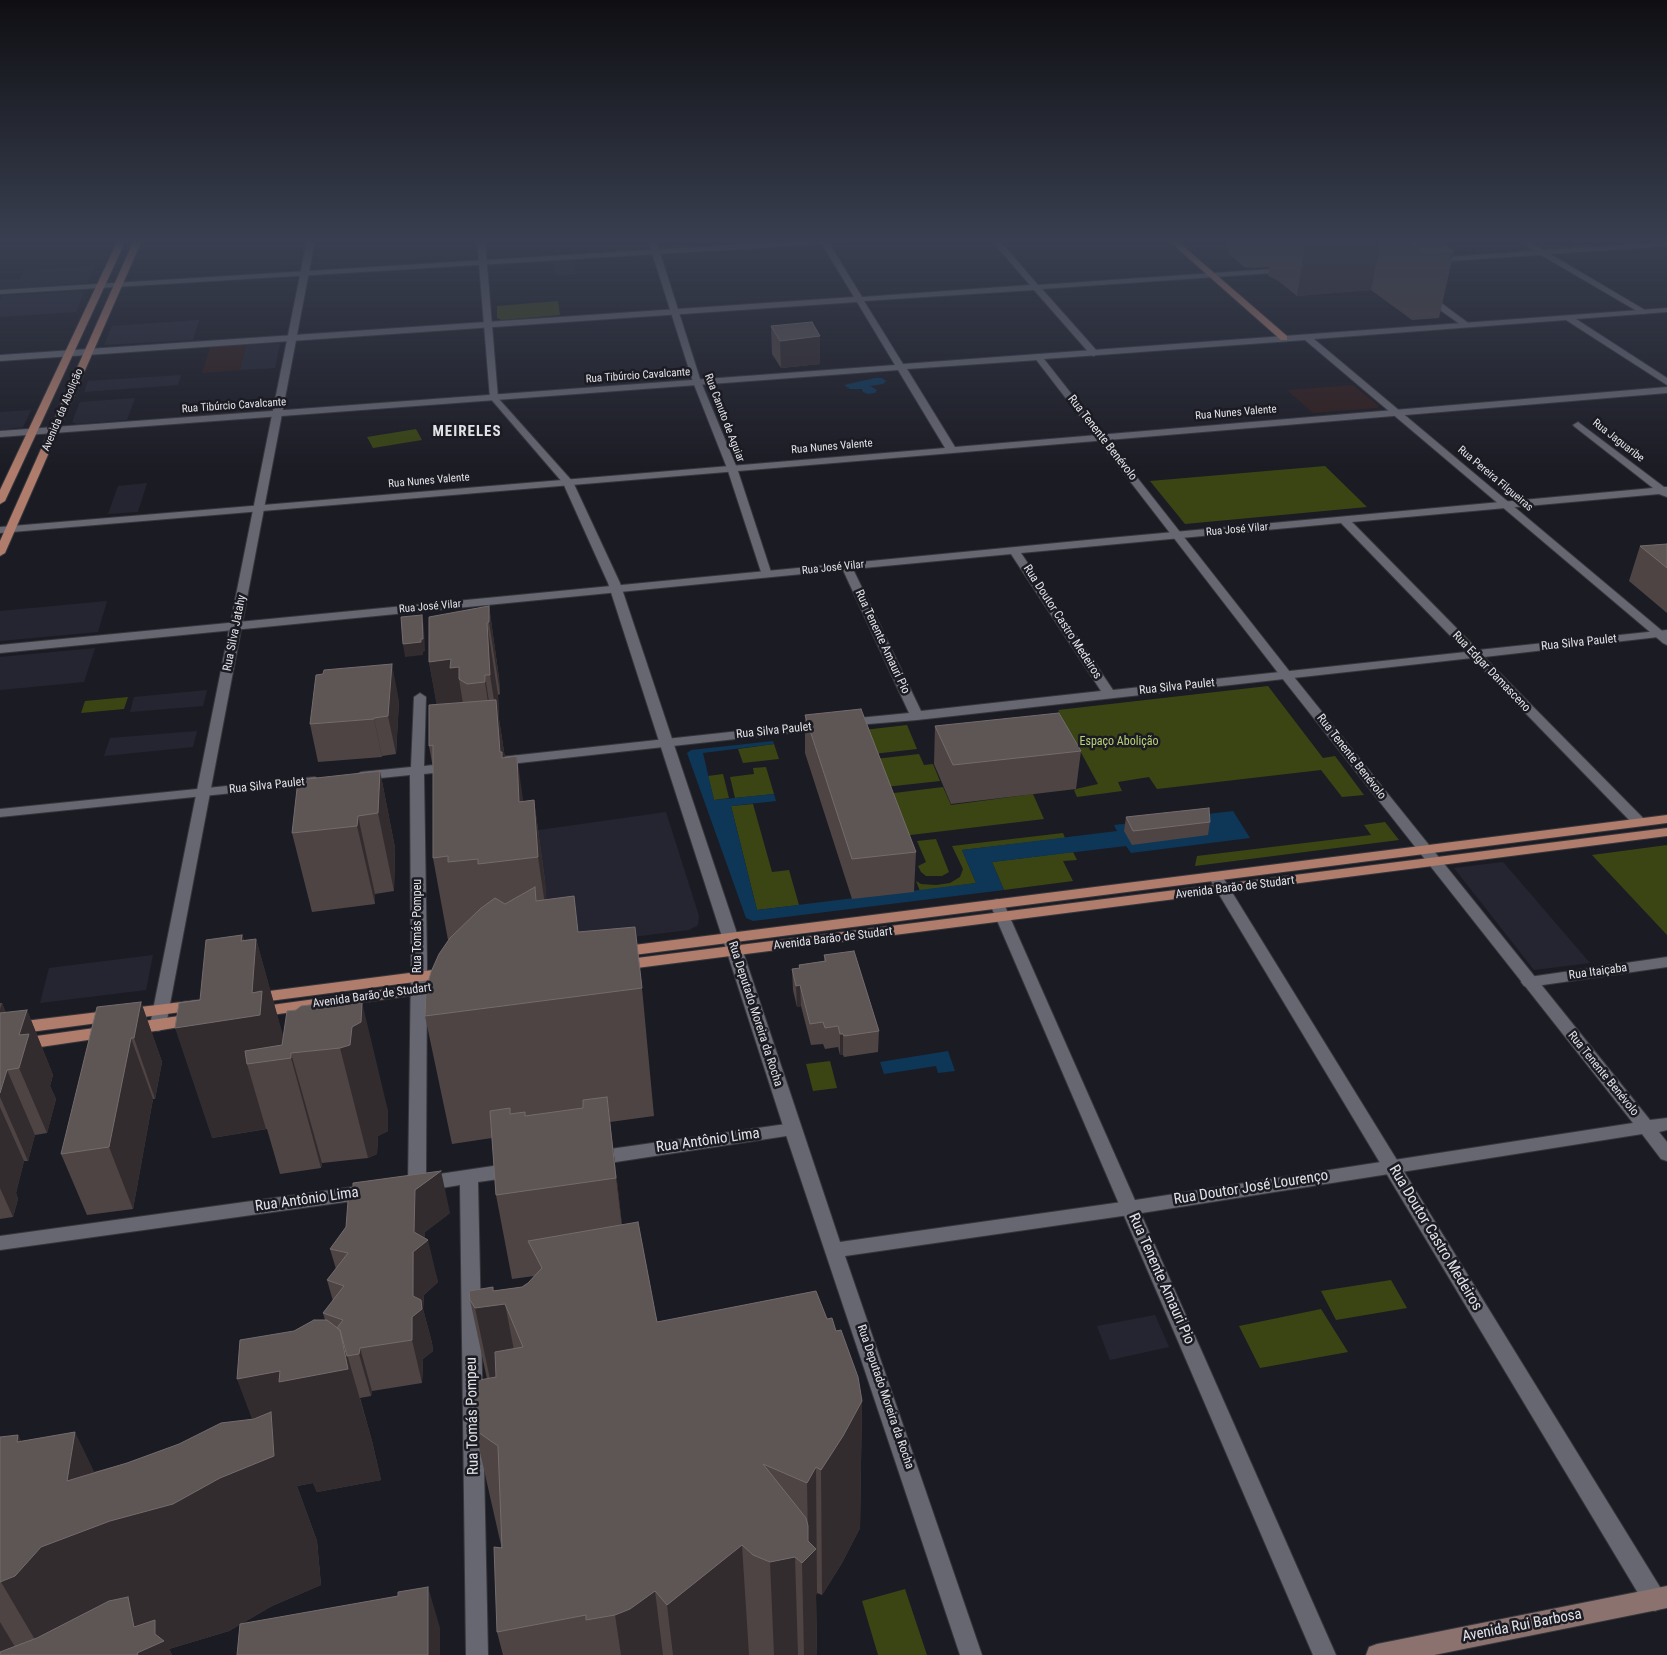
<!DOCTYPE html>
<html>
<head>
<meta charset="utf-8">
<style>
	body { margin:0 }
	canvas { display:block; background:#1b1b23 }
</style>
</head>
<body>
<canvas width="1667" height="1655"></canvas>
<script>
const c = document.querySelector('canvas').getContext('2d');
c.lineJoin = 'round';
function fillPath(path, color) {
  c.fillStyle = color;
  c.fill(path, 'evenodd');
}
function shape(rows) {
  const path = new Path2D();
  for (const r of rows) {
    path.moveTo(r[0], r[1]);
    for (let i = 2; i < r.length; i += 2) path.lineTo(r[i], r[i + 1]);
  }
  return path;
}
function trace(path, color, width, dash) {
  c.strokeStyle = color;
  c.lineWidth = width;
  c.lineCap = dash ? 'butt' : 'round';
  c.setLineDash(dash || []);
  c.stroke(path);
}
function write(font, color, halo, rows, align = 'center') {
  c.font = font + ' "Roboto Condensed",sans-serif';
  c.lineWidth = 5;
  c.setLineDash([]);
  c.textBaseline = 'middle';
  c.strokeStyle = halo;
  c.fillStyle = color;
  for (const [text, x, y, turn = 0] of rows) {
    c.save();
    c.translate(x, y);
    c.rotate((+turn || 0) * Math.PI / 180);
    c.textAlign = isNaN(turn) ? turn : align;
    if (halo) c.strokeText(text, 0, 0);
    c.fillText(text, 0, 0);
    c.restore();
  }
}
fillPath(shape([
	[573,261,576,274,556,275,553,262],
	[95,266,87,283,0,289,0,280,20,279,25,270],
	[80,291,84,292,76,312,0,317,0,301,3,296],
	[199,320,193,340,104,345,112,326],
	[277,343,280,344,275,368,240,370,246,345],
	[181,375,178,385,84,392,88,381],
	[135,398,127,420,76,424,72,422,80,402],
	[31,410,23,427,0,430,0,412],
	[147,483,138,512,108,514,118,486],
	[107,601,98,632,0,641,0,611],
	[95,648,84,682,0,690,0,657],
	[207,690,203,706,130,712,134,697],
	[197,731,193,747,104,756,110,738],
	[666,812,699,916,698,925,689,930,551,947,532,831],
	[1503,862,1510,870,1590,963,1534,970,1454,868],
	[153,955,146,990,40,1003,49,968],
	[1155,1315,1169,1347,1110,1360,1097,1326]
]), '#252532');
fillPath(shape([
	[246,345,240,370,202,373,210,347],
	[1353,385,1379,406,1377,408,1313,413,1287,390]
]), '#301d1c');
fillPath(shape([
	[558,301,560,315,502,320,497,318,497,306],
	[416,429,422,440,373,448,367,437],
	[1325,466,1367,507,1185,524,1150,481],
	[1268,686,1323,758,1335,756,1364,795,1342,797,1321,770,1157,789,1149,777,1118,782,1122,791,1077,797,1074,790,1076,789,1098,784,1058,710],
	[128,697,124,709,81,713,85,701],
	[907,725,917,749,864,755,855,731],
	[774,744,779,759,743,763,738,749],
	[919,754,924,765,933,764,940,781,876,788,866,760],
	[766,767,774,794,735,798,730,777,754,774,753,768],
	[723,774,729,798,714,800,708,776],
	[943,787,951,805,1033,794,1044,819,894,837,878,795],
	[753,804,772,872,789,870,799,905,757,910,731,806],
	[1385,822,1399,840,1195,866,1197,856,1371,835,1364,825],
	[1063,833,1065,838,962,850,976,883,920,891,916,881,921,884,936,885,950,883,960,877,963,869,952,846],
	[936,839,949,872,942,876,926,876,921,872,918,866,926,862,917,841],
	[1667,845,1667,935,1592,855],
	[1073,852,1077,860,1063,861,1073,881,1004,890,992,862],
	[830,1061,837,1088,813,1091,806,1064],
	[1391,1280,1407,1308,1336,1320,1321,1291],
	[1321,1309,1348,1352,1260,1368,1239,1326],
	[905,1589,927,1655,878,1655,862,1601]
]), '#3a4513');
fillPath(shape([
	[875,378,882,378,886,381,883,384,870,386,877,390,875,393,868,394,863,392,862,389,850,389,844,385],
	[773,741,774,744,703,753,714,800,774,794,776,801,731,806,757,910,976,883,962,850,1117,831,1114,825,1233,811,1250,838,1131,853,1126,846,992,862,1004,890,753,921,746,918,687,753,691,750],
	[948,1051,955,1071,938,1073,936,1066,884,1074,880,1062]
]), '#0e3657');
const minor = shape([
	[811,240,850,240,846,242,829,243,862,297,1030,285,991,240,999,240,1038,285,1287,268,1291,270,1287,272,1042,289,1097,351,1098,353,1094,356,1091,355,1034,290,864,301,903,364,1038,354,1042,357,1038,360,907,369,955,447,1667,387,1667,393,0,533,0,527,945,448,898,370,0,437,0,431,895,365,857,302,0,361,0,355,854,297,822,244,0,294,0,290,811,240],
	[1517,240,1526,240,1543,250,1667,242,1667,246,1550,254,1645,310,1645,314,1642,314,1541,255,1433,262,1429,260,1433,258,1534,251,1517,240],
	[1423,294,1429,294,1471,325,1464,327,1423,298,1423,294],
	[1578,422,1664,487,1667,487,1667,497,1659,494,1352,522,1478,650,1667,630,1667,636,1484,657,1644,819,1646,822,1644,825,1639,826,1634,825,1472,658,917,720,844,726,842,723,848,719,909,713,843,570,0,653,0,645,1098,539,1653,488,1575,427,1573,425,1578,422],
	[1341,523,1466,652,1113,690,1021,553,1341,523],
	[1011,554,1101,691,921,711,853,569,1011,554],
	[420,693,426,697,424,766,452,763,459,767,452,771,424,774,427,964,426,1176,513,1163,519,1165,522,1170,519,1175,513,1177,478,1182,488,1655,466,1655,460,1185,417,1192,411,1190,408,1185,411,964,410,775,361,780,354,776,361,772,411,767,414,697,420,693],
	[822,722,826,723,828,726,826,729,501,765,494,761,501,757,822,722],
	[315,777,322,781,320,784,0,817,0,809,315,777],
	[1215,872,1220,873,1222,876,1663,1592,1666,1600,1663,1608,1655,1611,1647,1608,1208,876,1210,873,1215,872],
	[997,899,1002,901,1004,904,1336,1655,1313,1655,990,904,992,901,997,899],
	[1667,957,1667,967,1529,987,1524,986,1521,982,1524,978,1529,977,1667,957],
	[793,1123,799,1124,802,1129,799,1134,793,1135,596,1165,590,1163,587,1158,590,1153,596,1151,793,1123],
	[367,1185,373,1187,376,1192,373,1197,367,1199,0,1250,0,1236,367,1185]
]);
const tertiary = shape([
	[307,240,315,240,166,1025,164,1029,158,1031,152,1029,150,1025,307,240],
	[477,240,485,240,498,398,573,482,620,583,840,1242,1129,1201,1633,1123,1282,678,1034,357,1038,354,1667,308,1667,312,1576,319,1667,378,1667,385,1566,320,1314,339,1667,635,1667,645,1663,643,1305,340,1044,359,1290,672,1650,1120,1667,1118,1667,1130,1659,1132,1667,1142,1667,1161,1661,1159,1642,1134,1129,1215,845,1256,982,1655,960,1655,784,1129,608,583,563,483,490,398,477,240],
	[648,240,656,240,701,382,737,468,772,575,771,577,763,577,762,575,727,468,693,382,648,240]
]);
const secondary = shape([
	[1667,1586,1667,1608,1434,1655,1366,1655,1369,1647,1377,1644,1667,1586]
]);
const primary = shape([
	[118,240,126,240,5,501,0,504,0,490,118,240],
	[134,240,142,240,5,553,0,556,0,541,134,240],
	[1168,240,1176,240,1287,336,1287,340,1281,340,1168,240],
	[1667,815,1667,823,618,957,613,956,610,952,613,948,618,947,1667,815],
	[1667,828,1667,836,621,970,616,969,613,965,616,961,621,960,1667,828],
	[448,968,453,969,456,973,453,977,254,1003,248,1002,246,998,248,994,254,993,448,968],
	[446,981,451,982,454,986,451,990,257,1017,251,1016,249,1012,251,1008,257,1007,446,981],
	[198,1000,204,1001,206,1005,204,1009,0,1036,0,1024,198,1000],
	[193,1014,199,1016,201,1020,199,1024,130,1035,124,1033,122,1029,124,1025,130,1023,193,1014],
	[109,1026,115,1028,117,1032,115,1036,0,1053,0,1041,109,1026]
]);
trace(minor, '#36363c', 2);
trace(tertiary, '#36363c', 2);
trace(secondary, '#36363c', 2);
trace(primary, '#36363c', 2);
fillPath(minor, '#676771');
fillPath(tertiary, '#676771');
fillPath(secondary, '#8c726e');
fillPath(primary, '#b07c6b');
fillPath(shape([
	[1230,240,1436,240,1454,251,1439,318,1412,320,1371,290,1297,296,1277,280,1268,276,1269,267,1252,268,1244,267,1228,253],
	[771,326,820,336,820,364,781,368,772,354],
	[1667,544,1667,613,1629,581,1640,546],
	[489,606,499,678,500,694,498,695,499,719,505,758,523,802,534,800,545,881,546,899,578,932,642,988,654,1116,610,1122,622,1225,657,1322,827,1319,836,1331,862,1401,860,1528,842,1563,822,1595,817,1593,816,1595,817,1655,503,1655,497,1632,501,1545,475,1430,487,1379,470,1300,494,1291,522,1287,528,1283,534,1276,512,1279,496,1195,492,1138,452,1144,425,1016,449,940,448,940,433,858,433,768,429,746,437,705,429,662],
	[399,701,396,754,382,756,382,757,318,762,310,724],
	[805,715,916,852,914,892,852,899,805,753],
	[935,726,1081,751,1076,789,951,804,934,764],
	[380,771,395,848,394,891,375,894,375,904,312,912,292,833],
	[1126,817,1210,822,1208,835,1132,845,1124,831],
	[242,935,244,940,256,939,283,1037,344,1001,388,1111,388,1131,378,1136,377,1154,368,1158,322,1163,321,1168,280,1174,267,1129,212,1138,200,1000],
	[824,955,879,1031,878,1052,844,1057,843,1055,840,1055,838,1047,825,1049,823,1044,811,1045,801,1006,797,1007,793,990,792,969,799,968,799,965,824,961],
	[141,1002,162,1062,155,1099,153,1099,133,1209,87,1215,61,1154],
	[0,1003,2,1003,6,1013,27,1010,53,1075,50,1086,56,1099,47,1133,35,1135,28,1161,24,1161,16,1193,18,1199,13,1217,0,1219],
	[450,1213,425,1232,425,1238,438,1282,424,1295,423,1309,432,1343,433,1351,423,1359,422,1383,372,1391,371,1396,360,1398,372,1441,381,1480,317,1492,313,1483,297,1486,317,1541,321,1585,272,1606,229,1631,169,1649,172,1655,0,1655,0,1437,22,1442,94,1472,127,1463,252,1419,294,1331,325,1320,323,1313,333,1301,327,1280,336,1269,330,1249]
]), '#4e4443');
fillPath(shape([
	[1306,240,1381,240,1371,290,1297,296],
	[1640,240,1662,240,1640,242],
	[820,336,820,364,781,368,780,341],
	[489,606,499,678,500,694,489,622],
	[422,615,424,627,425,651,423,652,423,655,405,657,403,644],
	[487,623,498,695,499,719,508,778,500,752,499,732,490,675],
	[451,659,459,667,459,679,469,741,442,735,429,662],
	[392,664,399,701,396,754,388,716],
	[485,675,496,749,496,756,485,682],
	[374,718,382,756,382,757,374,719],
	[517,756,528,836,519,802],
	[380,771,395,848,394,891,378,813],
	[534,800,545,881,550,939,538,857],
	[358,816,375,894,375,904,357,826],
	[242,935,253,973,256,939,286,1046,247,1064,266,1129,212,1138,175,1028,252,993,241,941],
	[800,985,801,1006,797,1007,796,986],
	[141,1002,162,1062,155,1099,134,1038],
	[362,1002,388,1111,388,1131,378,1136,377,1154,368,1158,340,1048,352,1027],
	[2,1003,23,1055,19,1035,27,1010,53,1075,50,1086,56,1099,47,1133,19,1068,0,1017,0,1009],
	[840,1034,843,1034,843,1055,840,1055],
	[131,1038,153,1099,133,1209,109,1147],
	[291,1053,322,1163,321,1168,291,1058],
	[7,1070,35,1135,28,1161,0,1097,0,1093],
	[607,1097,617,1180,626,1261,616,1178],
	[0,1107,24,1161,16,1193,18,1199,13,1217,0,1188],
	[441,1171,450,1213,425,1232,425,1243,428,1240,438,1282,424,1295,423,1309,432,1343,433,1351,423,1359,422,1383,412,1340,415,1190],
	[493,1287,497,1305,505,1304,530,1432,502,1436,475,1308,493,1291],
	[340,1330,372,1441,381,1480,317,1492,313,1483,297,1486,317,1541,321,1585,272,1606,229,1631,169,1649,172,1655,44,1655,1,1582,18,1435,71,1536,67,1481,75,1432,117,1519,267,1459,237,1379],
	[360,1348,372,1391,371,1396,359,1354],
	[862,1401,860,1528,842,1563,822,1595,821,1470],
	[816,1467,817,1593,816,1595,817,1655,804,1655,802,1563,808,1541,807,1483],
	[742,1545,749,1655,673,1655,667,1605],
	[795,1557,798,1655,774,1655,770,1562],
	[428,1587,440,1628,440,1655,428,1655],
	[655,1591,663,1655,621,1655,615,1615],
	[0,1622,20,1655,0,1655]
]), '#332c2f');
const building = shape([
	[1406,240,1436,240,1454,251,1426,253,1406,240],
	[812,322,820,336,780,341,771,326,812,322],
	[1667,544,1667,568,1640,546,1667,544],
	[489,606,489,622,487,623,490,675,485,675,485,682,467,684,459,679,459,667,450,668,451,659,429,662,429,617,489,606],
	[422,615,423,639,421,639,421,642,403,644,401,617,422,615],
	[392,664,388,716,374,718,374,719,310,724,316,675,323,674,324,670,392,664],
	[495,700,496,700,500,752,502,752,502,758,517,756,519,802,534,800,538,857,478,864,478,859,448,862,448,856,433,858,433,745,429,746,429,705,495,700],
	[861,709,916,852,852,859,805,715,861,709],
	[1059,713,1081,751,953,765,935,726,1059,713],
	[380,771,378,813,358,816,357,826,292,833,298,780,380,771],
	[1209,808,1210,822,1133,831,1126,817,1209,808],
	[535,887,536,901,574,896,578,932,635,927,642,988,425,1016,426,990,431,972,439,954,450,938,480,909,495,898,505,904,535,887],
	[242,935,241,941,256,939,252,993,262,991,260,1015,175,1028,179,1003,200,1000,206,940,242,935],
	[854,951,879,1031,844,1036,843,1034,840,1034,838,1026,825,1028,823,1022,810,1024,800,985,796,986,792,969,800,968,799,965,826,961,824,955,854,951],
	[344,1001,353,1003,362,1002,361,1022,352,1027,350,1045,340,1048,291,1053,291,1058,247,1064,245,1051,282,1045,287,1011,296,1010,301,1006,344,1001],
	[141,1002,134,1038,131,1038,109,1147,61,1154,97,1007,141,1002],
	[27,1010,19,1035,29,1034,19,1068,7,1070,0,1093,0,1013,27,1010],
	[607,1097,616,1178,496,1195,490,1111,510,1108,510,1114,525,1112,525,1116,583,1108,583,1100,607,1097],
	[441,1171,415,1190,414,1232,428,1240,413,1252,413,1296,421,1300,422,1309,412,1317,412,1340,360,1348,359,1354,347,1356,340,1330,337,1328,343,1320,323,1313,344,1286,327,1280,348,1253,330,1249,346,1227,348,1201,350,1190,353,1190,353,1183,441,1171],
	[638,1222,657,1322,816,1291,827,1319,832,1318,836,1331,841,1330,858,1377,862,1401,843,1436,821,1470,816,1467,807,1483,763,1464,806,1518,808,1526,808,1541,816,1549,802,1563,795,1557,770,1562,753,1555,742,1545,667,1605,655,1591,630,1609,615,1615,586,1620,586,1615,497,1632,494,1547,502,1548,498,1446,475,1430,474,1381,496,1377,495,1352,523,1347,505,1304,475,1308,470,1300,469,1291,493,1287,493,1291,522,1287,528,1283,542,1268,528,1241,638,1222],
	[314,1320,327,1320,340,1330,348,1369,279,1382,280,1371,237,1379,240,1340,294,1331,314,1320],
	[271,1412,274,1456,220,1478,173,1504,110,1521,41,1547,15,1576,0,1582,0,1437,18,1435,17,1442,75,1432,67,1481,127,1463,179,1444,221,1423,254,1419,271,1412],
	[428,1587,428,1655,237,1655,240,1624,398,1596,398,1592,428,1587],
	[128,1597,134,1627,155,1620,155,1634,164,1641,137,1653,138,1655,0,1655,0,1652,37,1638,109,1601,128,1597]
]);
fillPath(building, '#5e5555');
trace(building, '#736b6c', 1);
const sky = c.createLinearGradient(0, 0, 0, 472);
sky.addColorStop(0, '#0f0f13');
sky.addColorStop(0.51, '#393f50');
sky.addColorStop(1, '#393f5000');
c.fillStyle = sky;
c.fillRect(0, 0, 1667, 472);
write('11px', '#e2e1e7', '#1b1b23', [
	["Rua Tibúrcio Cavalcante",638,376,-4],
	["Rua Tibúrcio Cavalcante",234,406,-4],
	["Avenida da Abolição",63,410,-67],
	["Rua Nunes Valente",1236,413,-5],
	["Rua Canuto de Aguiar",724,418,69],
	["Rua Jaguaribe",1618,441,38],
	["Rua Nunes Valente",832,447,-5],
	["Rua Pereira Filgueiras",1495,479,40],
	["Rua Nunes Valente",429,481,-5],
	["Rua José Vilar",1237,530,-5],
	["Rua José Vilar",833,568,-6],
	["Rua José Vilar",430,607,-5]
]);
write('12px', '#e2e1e7', '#1b1b23', [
	["Rua Tenente Benévolo",1102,438,52],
	["Rua Doutor Castro Medeiros",1062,622,57],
	["Rua Silva Jatahy",235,633,-79],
	["Rua Tenente Amauri Pio",882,642,65],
	["Rua Silva Paulet",1579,643,-6],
	["Rua Edgar Damasceno",1491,672,46],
	["Rua Silva Paulet",1177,687,-6],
	["Rua Silva Paulet",774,731,-6],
	["Rua Tenente Benévolo",1351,757,52],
	["Rua Silva Paulet",267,786,-6],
	["Avenida Barão de Studart",1235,888,-7],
	["Rua Tomás Pompeu",418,926,-90],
	["Avenida Barão de Studart",833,939,-7],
	["Rua Itaiçaba",1598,972,-8],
	["Avenida Barão de Studart",372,996,-8],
	["Rua Deputado Moreira da Rocha",755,1014,72],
	["Rua Tenente Benévolo",1603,1074,51],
	["Rua Deputado Moreira da Rocha",885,1397,71]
]);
write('12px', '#bcd275', '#1b1b23', [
	["Espaço Abolição",1119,742]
]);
c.letterSpacing = '1px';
write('bold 15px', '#e2e1e7', '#1b1b23', [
	["MEIRELES",467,432]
]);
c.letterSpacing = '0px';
write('15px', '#e2e1e7', '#1b1b23', [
	["Rua Antônio Lima",708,1141,-8],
	["Rua Doutor José Lourenço",1251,1188,-9],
	["Rua Antônio Lima",307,1200,-8],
	["Rua Doutor Castro Medeiros",1435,1238,59],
	["Rua Tenente Amauri Pio",1161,1279,66],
	["Rua Tomás Pompeu",473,1416,-91],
	["Avenida Rui Barbosa",1522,1626,-11]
]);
</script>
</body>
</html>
